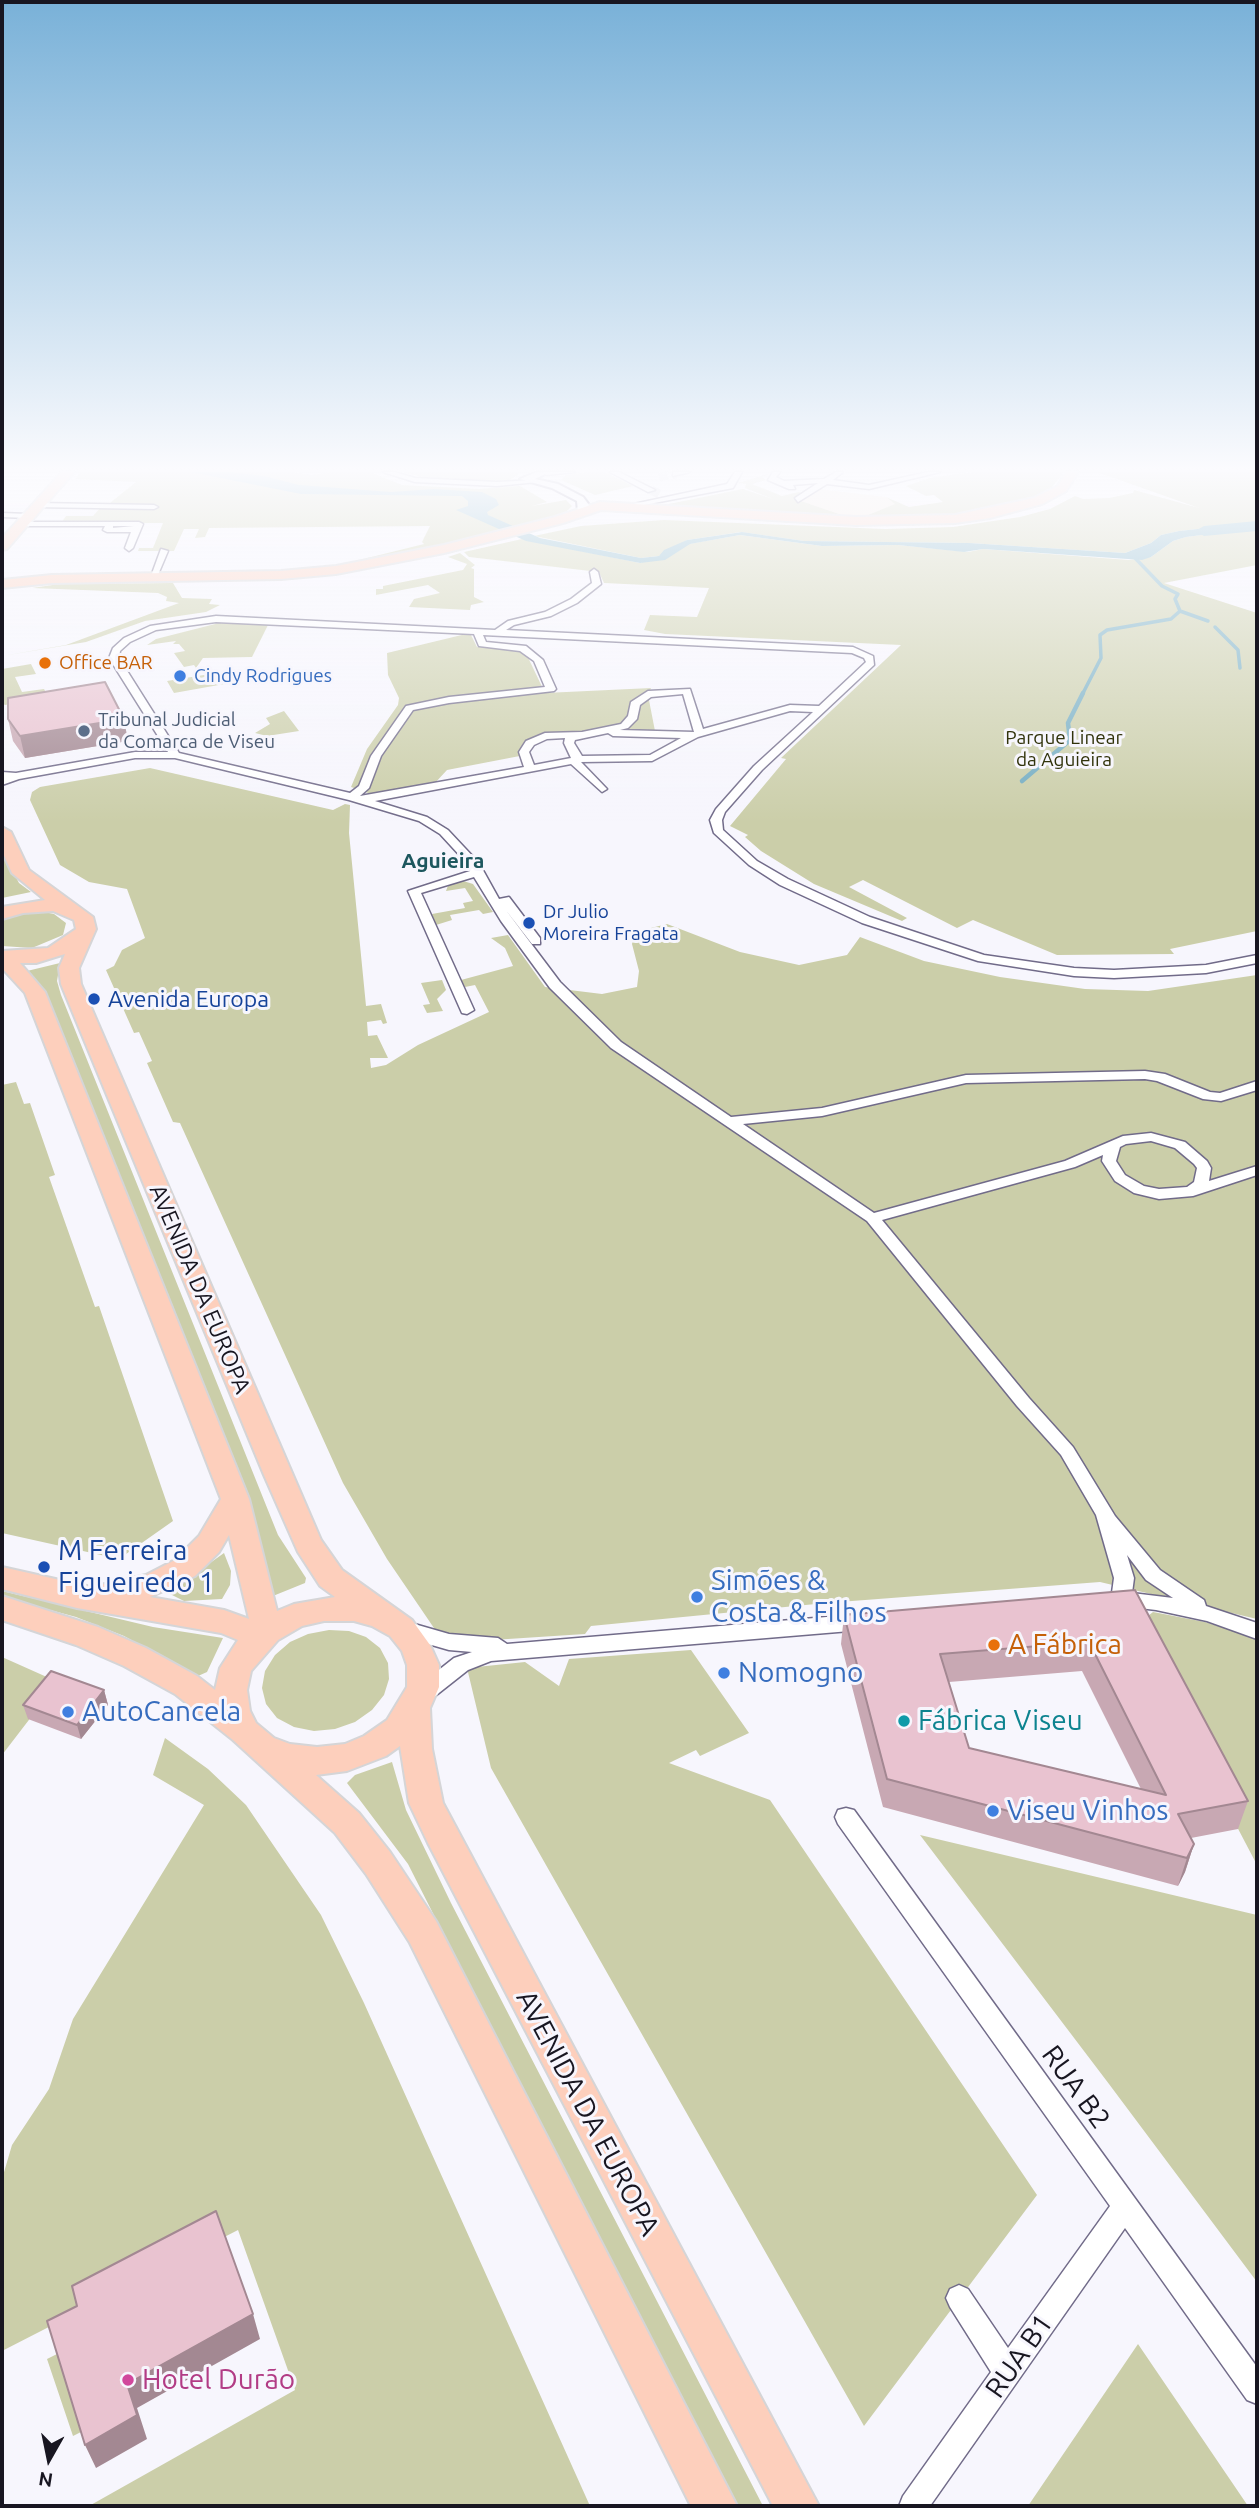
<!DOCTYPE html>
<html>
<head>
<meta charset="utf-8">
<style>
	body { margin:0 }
	#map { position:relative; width:1259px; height:2508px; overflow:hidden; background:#f7f6fd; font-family:Ubuntu,sans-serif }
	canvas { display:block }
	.frame { position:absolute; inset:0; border:4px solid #181621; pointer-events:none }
	.north { position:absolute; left:14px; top:2424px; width:70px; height:70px; -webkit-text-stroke:5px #f7f6fd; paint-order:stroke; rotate:189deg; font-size:19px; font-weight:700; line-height:28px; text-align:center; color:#181621 }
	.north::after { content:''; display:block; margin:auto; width:24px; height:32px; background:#181621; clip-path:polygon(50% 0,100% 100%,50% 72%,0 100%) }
</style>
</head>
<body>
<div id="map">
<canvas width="1259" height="2508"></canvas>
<div class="frame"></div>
<div class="north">N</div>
</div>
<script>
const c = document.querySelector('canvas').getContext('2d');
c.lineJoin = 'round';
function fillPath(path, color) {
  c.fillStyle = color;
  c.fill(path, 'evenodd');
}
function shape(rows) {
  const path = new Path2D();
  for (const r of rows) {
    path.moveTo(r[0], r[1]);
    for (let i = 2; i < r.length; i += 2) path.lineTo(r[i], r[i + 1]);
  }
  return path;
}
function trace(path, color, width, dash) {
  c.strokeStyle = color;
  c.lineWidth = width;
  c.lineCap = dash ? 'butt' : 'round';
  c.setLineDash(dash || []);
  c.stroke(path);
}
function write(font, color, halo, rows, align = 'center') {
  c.font = font + ' Ubuntu,sans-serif';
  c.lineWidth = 6;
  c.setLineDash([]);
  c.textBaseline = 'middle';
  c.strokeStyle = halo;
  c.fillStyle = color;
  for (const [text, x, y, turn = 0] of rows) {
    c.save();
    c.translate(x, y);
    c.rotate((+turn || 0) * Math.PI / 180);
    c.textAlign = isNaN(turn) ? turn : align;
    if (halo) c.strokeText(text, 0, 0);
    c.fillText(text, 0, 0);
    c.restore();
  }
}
fillPath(shape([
	[817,489,886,497,896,504,868,515,842,515,800,501]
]), '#f9ebd8');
fillPath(shape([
	[81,472,294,472,311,475,330,472,370,472,402,485,479,489,520,486,547,502,532,506,566,500,572,506,563,515,475,538,387,558,327,568,424,544,422,542,430,526,209,528,205,537,195,538,199,529,184,529,174,551,138,551,139,548,153,548,163,523,61,523,66,516,93,516,101,507,157,506,103,504,110,503,136,482,75,479],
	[402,472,516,472,519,474,510,480,493,481,423,477],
	[585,472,605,472,633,486,595,495,561,480,566,475],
	[774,472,762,477,766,480,752,484,782,496,799,492,803,494,795,499,842,515,868,515,895,504,886,497,909,507,943,502,934,495,926,496,906,486,930,478,972,472,1064,472,1048,492,1029,500,962,516,884,520,654,507,743,489,773,499,745,488,746,484,738,483],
	[1097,472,1257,472,1257,565,1164,583,1257,613,1257,931,1170,949,1174,954,1057,955,973,920,957,928,863,880,849,887,907,918,902,921,814,884,761,851,745,837,748,835,730,826,786,759,781,758,901,645,665,634,644,630,650,615,697,617,709,588,604,583,599,572,469,557,464,552,522,539,640,563,674,551,689,544,740,535,822,546,898,545,968,552,983,549,1129,560,1151,557,1173,541,1186,537,1254,528,1243,524,1179,531,1161,535,1151,543,1125,553,969,543,804,541,741,532,687,540,659,556,641,558,534,536,581,526,664,520,885,529,953,527,1020,517,1050,509,1075,496,1083,499,1109,498,1133,493,1134,490,1199,508],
	[460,553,475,565,471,568,474,569,474,597,484,602,471,605,470,610,409,607,414,599,440,593,428,585,376,595,376,589,383,589,383,586,463,570,467,564,448,557],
	[173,583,182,598,212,599,209,604,220,605,206,612,145,621,86,642,2,656,66,645,179,603,166,601,167,597,158,593,32,588,59,584],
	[219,623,268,625,252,657,203,658,196,668,194,665,184,667,174,653,185,651,179,644,173,644,176,641,147,645,156,639],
	[470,633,477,647,524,649,545,693,651,688,648,695,655,731,539,738,525,755,447,770,435,783,374,795,351,787,367,749,398,705,399,698,388,675,387,653],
	[31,664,36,674,15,677,22,692,44,689,49,698,5,705,2,703,2,669],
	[222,672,230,683,174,693,167,681],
	[284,711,299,731,267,736,255,733,270,724,266,718],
	[150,768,333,810,345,804,350,805,349,833,366,1006,381,1004,387,1023,383,1024,381,1020,367,1022,368,1036,377,1035,388,1058,370,1058,371,1068,386,1065,418,1045,489,1012,475,985,465,987,461,980,513,966,505,948,491,938,508,935,545,987,602,994,637,987,639,971,632,944,635,932,667,924,740,952,799,965,847,955,860,937,924,961,1000,977,1085,989,1148,991,1257,975,1257,1619,1100,1582,826,1603,591,1626,585,1634,477,1641,454,1639,436,1631,387,1559,343,1483,180,1123,173,1122,147,1063,152,1061,139,1032,134,1033,106,970,114,966,122,950,145,938,127,889,89,882,60,865,30,800,32,792,40,787],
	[2,851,19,883,31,892,2,898],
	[460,880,473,884,493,912,483,914,479,910,450,915,452,920,436,925,432,914,465,908,463,903,473,901,465,888,446,891,449,883],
	[44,912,54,914,66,923,63,935,32,948,2,946,2,921,19,914],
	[60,963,57,981,61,995,278,1535,306,1578,305,1583,268,1598,267,1567,260,1539,45,990,27,971],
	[442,980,446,990,437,999,443,1011,427,1013,423,1005,430,1004,421,983],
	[16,1082,24,1104,30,1103,55,1175,49,1177,95,1307,99,1306,173,1521,119,1559,2,1533,2,1085],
	[224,1553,231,1571,230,1585,222,1599,184,1601,168,1593],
	[2,1591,153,1627,223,1638,207,1672,198,1676,124,1636,76,1617,2,1597],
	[1153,1612,1205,1622,1257,1638,1257,1865,1133,1628],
	[329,1630,349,1631,366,1637,380,1648,388,1663,389,1679,384,1695,372,1710,355,1722,335,1729,314,1731,294,1727,277,1718,266,1704,262,1688,265,1671,275,1655,290,1642,308,1634],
	[691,1650,749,1733,700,1756,696,1750,669,1763,770,1800,1037,2195,864,2426,491,1768,467,1668,525,1662,559,1686,569,1659],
	[2,1657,58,1682,2,1755],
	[165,1738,208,1769,246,1805,321,1915,364,2003,590,2506,89,2506,295,2390,238,2230,2,2351,2,2179,12,2145,49,2089,73,2019,204,1805,153,1775],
	[392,1762,406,1810,451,1903,763,2506,733,2506,408,1864,347,1783,355,1775],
	[920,1835,1257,1915,1257,2282,1109,2084],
	[1138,2344,1248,2506,1028,2506],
	[61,2352,85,2430,73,2436,47,2359]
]), '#cbcea9');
fillPath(shape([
	[191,472,230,472,264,476,299,485,391,492,434,489,482,492,496,499,499,505,487,512,488,515,540,538,641,558,659,556,664,550,687,540,742,532,804,541,969,543,1125,553,1151,543,1161,535,1179,531,1243,524,1257,528,1186,537,1173,541,1151,557,1142,560,983,549,964,552,898,545,822,546,740,535,690,544,665,560,640,563,526,541,456,510,468,506,468,501,462,496,301,494]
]), '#73acc1');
trace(shape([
	[1180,611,1208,621],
	[1215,627,1238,650,1240,668],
	[1082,695,1101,658,1100,635,1107,630,1171,619,1180,611,1175,599,1178,594,1162,586,1134,557]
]), '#73acc1', 3.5);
trace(shape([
	[1022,781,1070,740,1068,723,1083,693]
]), '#73acc1', 4.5);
fillPath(shape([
	[1257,521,1257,531,1204,536,1195,531,1204,526,1257,521]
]), '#73acc1');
trace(shape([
	[659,477,676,474],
	[651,490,663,496]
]), '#d6d4dc', 9, [9, 4.5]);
const minor = shape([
	[383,472,394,472,415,478,497,482,533,480,537,482,497,486,415,482,383,472],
	[543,472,575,472,546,475,543,472],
	[610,472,619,472,655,490,648,492,610,472],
	[677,472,690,472,673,476,673,472,677,472],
	[735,472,742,472,733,488,633,507,629,505,727,484,735,472],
	[773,472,780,472,776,477,784,481,824,479,836,472,843,472,833,480,869,485,928,472,940,472,869,489,827,484,798,502,795,498,818,483,793,485,795,489,789,489,768,480,773,472],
	[38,503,154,505,158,507,154,509,35,507,38,503],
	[2,513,28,514,32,516,28,518,2,517,2,513],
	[20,522,139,522,143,524,133,548,129,551,125,548,131,532,107,532,103,530,105,526,17,526,20,522],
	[113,526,134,526,113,528,113,526],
	[161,549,168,551,157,577,150,579,161,549],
	[594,569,598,572,601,584,577,603,551,616,514,625,506,630,853,647,873,656,874,665,762,770,725,812,722,820,723,830,757,861,788,879,870,917,984,955,1074,968,1114,970,1206,965,1257,955,1257,963,1206,973,1114,978,1074,976,978,961,862,923,780,885,749,865,714,833,710,820,716,809,754,766,813,712,790,711,698,737,652,761,581,762,607,789,602,792,571,764,375,801,427,817,448,830,479,863,499,899,509,897,540,938,540,944,532,944,505,909,560,982,621,1042,731,1117,822,1108,966,1075,1145,1071,1165,1074,1210,1092,1220,1093,1257,1081,1257,1090,1221,1101,1203,1099,1157,1081,1145,1079,966,1083,822,1116,743,1124,874,1213,1065,1161,1123,1136,1151,1133,1185,1142,1207,1161,1211,1168,1209,1181,1257,1166,1257,1175,1193,1196,1159,1199,1134,1193,1115,1181,1102,1161,1103,1155,1075,1167,882,1220,1029,1398,1073,1447,1115,1516,1160,1570,1204,1600,1206,1606,1257,1623,1257,1639,1207,1621,1156,1610,1114,1605,1111,1600,1114,1578,1096,1515,1061,1455,1017,1406,867,1221,611,1048,550,988,501,921,474,877,421,893,474,1010,467,1014,462,1013,408,891,470,871,463,859,440,834,419,821,349,800,175,758,135,758,19,779,2,785,2,772,16,773,135,752,168,752,109,658,113,648,124,638,150,626,216,616,495,630,508,621,545,612,571,599,592,583,590,572,594,569],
	[216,622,474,634,479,646,520,651,534,661,545,687,449,697,406,706,371,756,359,786,350,793,179,753,119,658,120,651,130,642,156,630,216,622],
	[483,635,852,653,864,658,866,662,819,706,790,705,703,729,690,689,648,691,631,702,628,716,621,724,582,732,545,733,526,741,519,752,524,767,360,796,369,788,381,756,413,710,449,703,554,691,556,689,543,660,526,646,486,642,483,635],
	[683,694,694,732,620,730,628,728,637,719,640,705,651,697,683,694],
	[608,733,613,736,681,738,650,755,582,756,574,743,575,740,608,733],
	[565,738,564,743,571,758,534,765,529,752,534,745,547,739,565,738],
	[1151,1141,1175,1148,1194,1164,1197,1168,1194,1182,1187,1187,1159,1189,1144,1186,1125,1175,1116,1161,1120,1147,1126,1144,1151,1141],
	[1127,1555,1146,1580,1173,1598,1132,1593,1134,1578,1127,1555],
	[862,1614,869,1617,872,1622,869,1627,862,1630,491,1661,468,1670,430,1700,423,1702,416,1700,413,1694,416,1688,454,1658,472,1652,449,1650,404,1637,397,1634,394,1629,397,1624,404,1621,449,1634,498,1638,507,1644,862,1614],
	[846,1808,854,1810,1257,2367,1257,2404,1247,2400,1125,2228,930,2506,899,2506,903,2496,991,2372,950,2307,946,2298,950,2289,959,2285,968,2289,1008,2348,1110,2206,838,1824,835,1817,838,1810,846,1808]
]);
const tertiary = shape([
	[537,472,547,473,535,479,558,484,583,497,589,505,584,512,578,512,577,501,552,488,520,479,537,472]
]);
const primary = shape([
	[62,472,74,472,7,549,2,550,2,538,62,472],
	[1066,472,1078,472,1066,491,1042,504,990,518,955,523,856,525,601,510,563,523,444,553,336,574,281,579,52,583,2,588,2,580,52,575,281,571,336,566,444,545,555,517,600,502,856,517,955,515,1034,498,1058,486,1066,472],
	[2,827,11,832,29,870,93,917,96,929,79,968,81,984,321,1540,342,1570,412,1620,430,1645,439,1665,439,1687,430,1708,432,1749,443,1803,819,2506,773,2506,428,1843,409,1803,400,1746,386,1756,347,1771,316,1775,359,1813,390,1852,436,1921,737,2506,691,2506,410,1943,366,1874,335,1833,233,1740,175,1694,124,1666,76,1645,2,1620,2,1596,98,1627,146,1648,197,1676,215,1690,220,1668,238,1640,221,1633,77,1608,2,1589,2,1567,91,1587,146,1575,175,1560,199,1536,221,1499,25,993,2,968,2,951,48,948,76,929,74,920,53,911,23,913,2,919,2,907,45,900,12,873,2,851,2,827],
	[65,954,59,968,61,984,264,1475,298,1552,320,1586,335,1597,294,1604,277,1611,249,1499,45,992,20,963,36,963,65,954],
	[229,1535,249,1619,224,1610,150,1597,195,1576,219,1552,229,1535],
	[324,1621,354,1621,372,1626,390,1636,402,1651,407,1665,407,1687,387,1720,364,1736,345,1744,317,1747,290,1744,274,1738,256,1723,250,1711,247,1690,251,1671,278,1640,302,1626,324,1621]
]);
trace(minor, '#716b89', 3);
trace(tertiary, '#716b89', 4);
trace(primary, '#d5d5d7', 4);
fillPath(minor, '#fff');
fillPath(tertiary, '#fff');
fillPath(primary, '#fdcfbc');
fillPath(shape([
	[8,719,128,741,25,758,13,741],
	[1135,1590,1248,1801,1238,1829,1191,1838,1194,1844,1185,1872,1178,1886,883,1807,841,1644,844,1615],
	[1082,1671,1141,1789,969,1748,949,1682],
	[104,1690,108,1705,81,1739,28,1719,23,1705]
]), '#c8a8b3');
fillPath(shape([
	[124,719,128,741,25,758,20,736],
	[104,1690,108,1705,81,1739,77,1725],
	[1194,1844,1185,1872,1178,1886,1187,1858],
	[253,2314,260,2339,137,2408,147,2439,96,2468,85,2445,127,2384]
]), '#a38892');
const building = shape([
	[105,682,124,719,20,736,8,719,8,698,105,682],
	[1135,1590,1248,1801,1178,1814,1194,1844,1187,1858,887,1779,844,1615,1135,1590],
	[1089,1642,1166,1795,969,1748,940,1654,1089,1642],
	[51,1671,104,1690,77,1725,23,1705,51,1671],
	[216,2211,253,2314,127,2384,137,2415,85,2445,47,2321,77,2306,72,2286,216,2211]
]);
fillPath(building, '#e9c3d0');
trace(building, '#a38892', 2);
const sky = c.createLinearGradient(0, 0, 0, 823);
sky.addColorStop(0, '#79b1d8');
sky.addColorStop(0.57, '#fbfbfe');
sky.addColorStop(1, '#fbfbfe00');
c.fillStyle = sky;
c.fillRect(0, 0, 1259, 823);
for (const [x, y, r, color] of [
	[45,663,7,"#e8710a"],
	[180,676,7,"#3f7fe0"],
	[84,731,7,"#5c6f8a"],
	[529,923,7,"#1a4fb4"],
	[94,999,7,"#1a4fb4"],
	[44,1567,7,"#1a4fb4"],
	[697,1597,7,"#3f7fe0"],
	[994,1645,7,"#e8710a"],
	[724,1673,7,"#3f7fe0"],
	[68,1712,7,"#3f7fe0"],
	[904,1721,7,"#0f9aa8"],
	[993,1811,7,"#3f7fe0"],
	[128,2380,7,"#d1479c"]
]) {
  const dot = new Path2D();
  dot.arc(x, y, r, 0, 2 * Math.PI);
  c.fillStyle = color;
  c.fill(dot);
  trace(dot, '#f7f6fd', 2.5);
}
write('19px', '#c56008', '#f7f6fd', [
	["Office BAR",59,663]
], 'left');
write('19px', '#366cbe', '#f7f6fd', [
	["Cindy Rodrigues",194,676]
], 'left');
write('19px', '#4e5e75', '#f7f6fd', [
	["Tribunal Judicial",98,720],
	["da Comarca de Viseu",98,742]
], 'left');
write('19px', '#31330b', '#f7f6fd', [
	["Parque Linear",1064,738],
	["da Aguieira",1064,760]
]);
write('19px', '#164399', '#f7f6fd', [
	["Dr Julio",543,912],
	["Moreira Fragata",543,934]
], 'left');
write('bold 21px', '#1d575e', '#f7f6fd', [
	["Aguieira",443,861]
]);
write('23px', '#164399', '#f7f6fd', [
	["Avenida Europa",108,999]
], 'left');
write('23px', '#181621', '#f7f6fd', [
	["AVENIDA DA EUROPA",200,1289,67]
]);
write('28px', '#164399', '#f7f6fd', [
	["M Ferreira",58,1551],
	["Figueiredo 1",58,1583]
], 'left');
write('28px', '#366cbe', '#f7f6fd', [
	["Simões &",711,1581],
	["Costa & Filhos",711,1613],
	["Nomogno",738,1673],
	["AutoCancela",82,1712],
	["Viseu Vinhos",1007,1811]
], 'left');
write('28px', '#c56008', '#f7f6fd', [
	["A Fábrica",1008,1645]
], 'left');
write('28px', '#0d838f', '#f7f6fd', [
	["Fábrica Viseu",918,1721]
], 'left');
write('28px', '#181621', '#f7f6fd', [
	["RUA B2",1076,2087,54],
	["AVENIDA DA EUROPA",588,2113,62],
	["RUA B1",1019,2356,-55]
]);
write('28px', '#b23c85', '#f7f6fd', [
	["Hotel Durão",142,2380]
], 'left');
</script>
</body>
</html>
